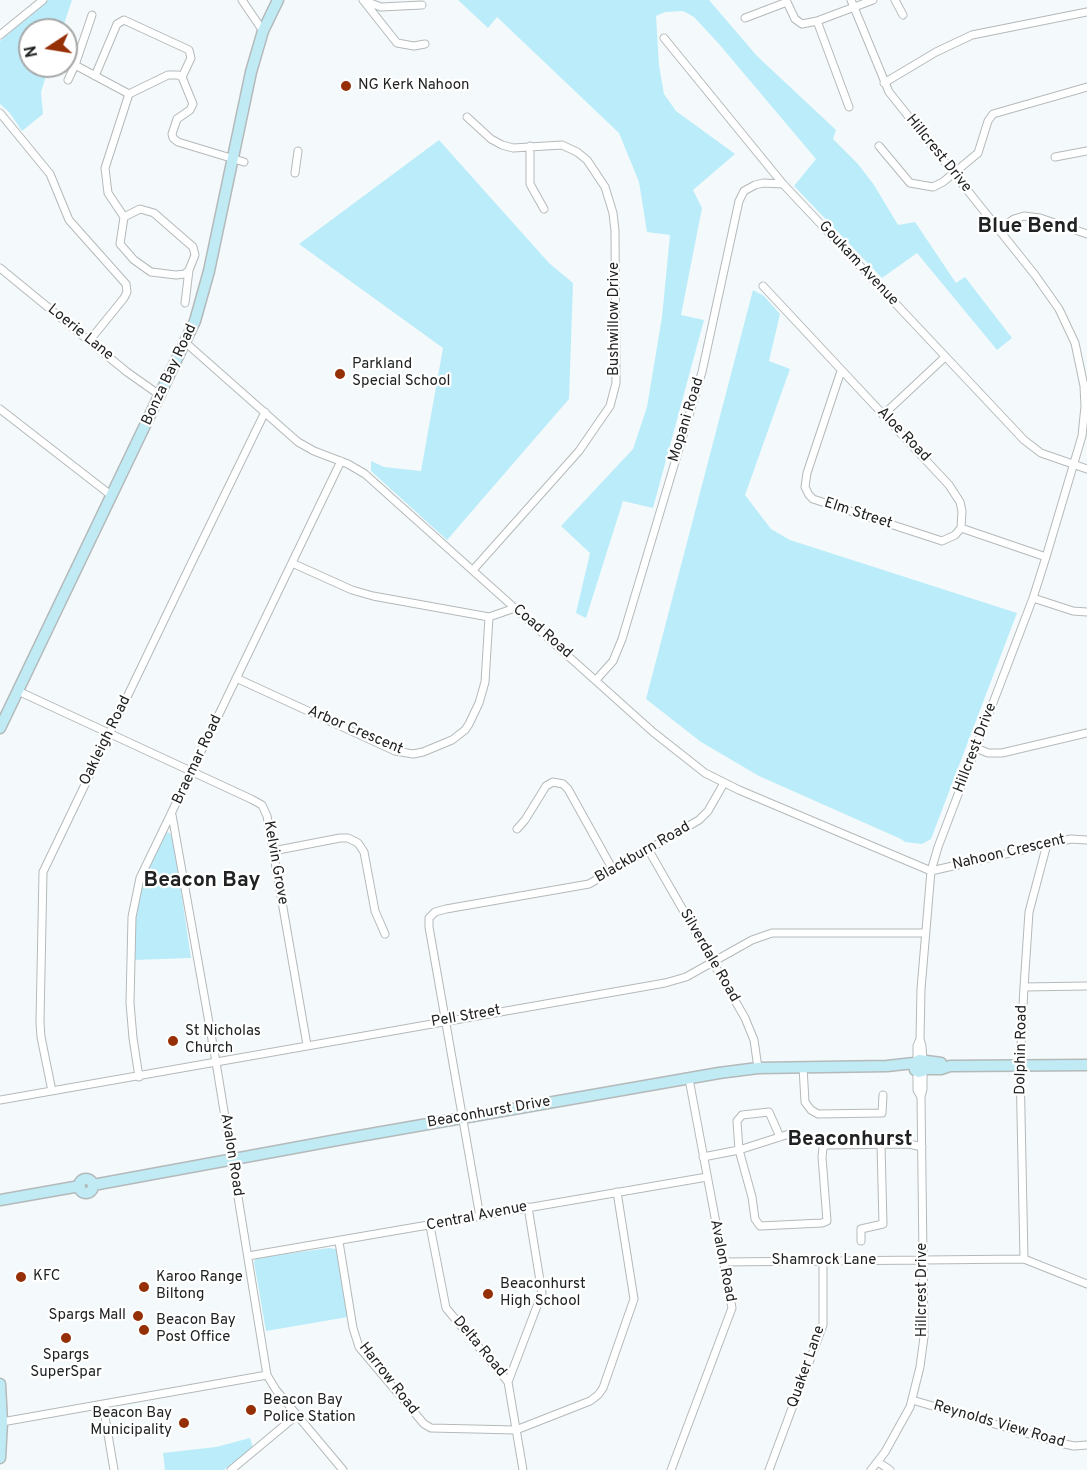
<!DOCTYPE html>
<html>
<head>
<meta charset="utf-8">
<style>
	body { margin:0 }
	#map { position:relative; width:1087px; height:1470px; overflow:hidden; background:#f4fafb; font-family:Overpass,sans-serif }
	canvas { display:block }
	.north { position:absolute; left:18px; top:18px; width:60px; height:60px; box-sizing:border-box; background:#fff; border:2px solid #a6a7a7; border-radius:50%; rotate:258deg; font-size:16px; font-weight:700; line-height:24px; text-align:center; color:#202223 }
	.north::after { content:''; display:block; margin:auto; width:21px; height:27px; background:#952f06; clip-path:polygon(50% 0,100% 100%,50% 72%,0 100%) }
</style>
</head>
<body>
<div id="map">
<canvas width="1087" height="1470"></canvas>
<div class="north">N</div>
</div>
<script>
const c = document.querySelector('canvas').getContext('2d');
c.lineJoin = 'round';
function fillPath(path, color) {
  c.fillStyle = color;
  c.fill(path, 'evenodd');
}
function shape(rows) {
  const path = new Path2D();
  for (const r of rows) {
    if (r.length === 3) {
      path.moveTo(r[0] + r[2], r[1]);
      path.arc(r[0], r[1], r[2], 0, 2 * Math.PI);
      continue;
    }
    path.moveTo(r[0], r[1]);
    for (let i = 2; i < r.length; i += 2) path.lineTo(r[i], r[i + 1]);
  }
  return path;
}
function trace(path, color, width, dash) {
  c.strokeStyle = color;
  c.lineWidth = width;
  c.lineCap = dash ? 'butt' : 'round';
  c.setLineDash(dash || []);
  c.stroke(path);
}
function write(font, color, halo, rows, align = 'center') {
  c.font = font + ' Overpass,sans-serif';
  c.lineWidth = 4.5;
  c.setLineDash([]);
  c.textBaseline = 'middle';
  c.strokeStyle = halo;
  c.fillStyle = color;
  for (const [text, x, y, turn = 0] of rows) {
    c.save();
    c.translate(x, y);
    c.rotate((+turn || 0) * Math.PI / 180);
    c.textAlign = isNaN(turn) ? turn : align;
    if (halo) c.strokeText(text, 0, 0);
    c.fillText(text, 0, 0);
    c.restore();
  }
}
fillPath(shape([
	[48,0,72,0,62,30,30,30,30,66,49,66,41,92,43,114,22,131,9,112,0,104,0,41],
	[458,0,709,0,757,56,836,130,833,139,858,164,874,185,898,225,915,222,956,283,965,277,1012,338,997,350,917,253,882,278,794,186,816,159,719,44,694,17,683,11,665,12,656,16,659,65,664,94,676,111,735,154,693,190,702,208,681,315,704,320,653,508,623,501,586,618,576,613,590,553,561,526,633,449,647,407,662,317,670,235,647,232,639,182,619,133,497,17,488,28],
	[439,140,549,263,573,283,569,399,447,540,371,471,371,461,384,467,421,471,443,348,299,244],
	[753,290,764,296,780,314,769,361,790,369,745,495,771,529,790,540,1017,613,931,839,922,844,905,842,901,839,759,776,701,742,646,699],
	[165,832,170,833,174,844,191,958,133,960,134,911,138,889],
	[329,1248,336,1249,348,1317,266,1331,254,1262,256,1258],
	[250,1438,253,1448,224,1470,165,1470,163,1453,216,1447]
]), '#bbecfa');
const street = shape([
	[242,0,263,31],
	[363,0,397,43,414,46,425,44],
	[786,0,795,19,802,24,817,21,873,0],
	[851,0,889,92,1035,275,1059,309,1075,343,1084,386,1085,406,1082,436,1046,557,1033,598,938,847,931,871,921,989,920,1039,922,1046,923,1061],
	[895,0,903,15],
	[365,1,381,7,422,5],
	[92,15,75,65,129,94],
	[745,18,787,2],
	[817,21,849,107],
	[0,35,43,0],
	[664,38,783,184,1024,440,1041,453,1087,469],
	[95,76,117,24,124,20,189,50,191,58,182,77],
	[68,80,75,65],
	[884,83,936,52,972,35,1087,12],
	[0,113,50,174,69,220,126,284,127,292,124,298,90,340],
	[467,117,491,139,502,145,513,148,562,145,577,152,587,160,605,187,613,213,615,231,616,383,610,406,579,451,473,570],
	[530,146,530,184,544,209],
	[879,146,910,183,933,187,943,182,978,153,988,121,993,114,1087,87],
	[1055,157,1087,151],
	[295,173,298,151],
	[124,217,140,209,154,213,193,247,195,255,189,270,185,303],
	[999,230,1014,219,1024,216,1040,218,1087,234],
	[0,268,127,372,161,396],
	[189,270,185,274,176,275,151,272,134,260,120,244,124,217,108,193,105,168,129,94,168,75,178,75,182,77,193,104,190,110,177,119,172,134,173,138,178,142,244,162],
	[763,286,949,485,960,502,962,511,961,528,1046,557],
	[186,343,298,442,314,451,348,464,365,474,653,732,705,773,739,790,931,871,1071,839,1087,840],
	[841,371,807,473,805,487,809,495,813,499,942,541,955,535,961,528],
	[0,409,112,496],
	[883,415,945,357],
	[292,563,352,590,373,596,489,617,515,608],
	[1033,598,1073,611,1087,612],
	[236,678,395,751,413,754,423,752,452,740,465,730,469,724,479,703,485,682,489,617],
	[596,680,613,661,622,639,702,372,739,201,744,191,755,185,763,183,783,184],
	[18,691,251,799,262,805,267,816,307,1045],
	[976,748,988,753,1002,753,1087,733],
	[172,815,216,1062,267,1375,276,1390,343,1470],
	[517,829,525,820,546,786,553,782,563,784,568,789,613,870],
	[648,849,745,1018,754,1040,758,1068],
	[273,851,340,838,348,838,358,843,364,852,375,911,385,934],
	[1024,987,1087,986],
	[917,1060,917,1046,920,1039],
	[803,1067,805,1102,811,1110,818,1114,882,1113,883,1095],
	[917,1072,917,1090,921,1097],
	[139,1077,133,1038,130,1003,132,917,140,878,341,461],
	[52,1091,41,1037,40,1022,43,872,190,566,265,412],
	[0,1100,665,983,686,977,752,940,772,933,925,933],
	[789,1134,739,1150,752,1197,755,1219,760,1226,822,1223,827,1221,822,1157,823,1148,826,1145,909,1144,922,1147],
	[703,1157,739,1150,737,1121,742,1115,769,1112,780,1137],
	[480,1217,429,927,429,918,435,912,446,909,589,884,699,820,708,811,724,783],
	[430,1226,446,1308,508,1382,523,1470],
	[861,1241,861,1229,883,1224,881,1145],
	[339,1242,353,1328,359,1347,424,1424,431,1428,516,1430,590,1401,598,1395,603,1388,634,1299,617,1192],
	[248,1256,707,1177],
	[1024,1259,1020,1065,1024,987,1029,912,1047,844],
	[724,1262,1024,1259,1087,1284],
	[508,1382,542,1293,528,1207],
	[912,1400,1060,1443,1074,1446,1087,1445],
	[103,1405,114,1470],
	[2,1422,267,1375],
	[878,1462,890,1470],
	[231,1470,297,1415],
	[671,1470,732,1308,689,1079],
	[769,1470,823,1325,823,1260],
	[871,1470,885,1452,910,1407,920,1367,924,1337,921,1097,923,1089,923,1071]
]);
const secondary = shape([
	[0,728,195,321,209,271,251,72,263,31,278,0],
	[924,1062,925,1068,923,1071,919,1072,915,1070,914,1063,919,1060,941,1063],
	[924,1069,941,1069,950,1066,1087,1065],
	[86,1186,7],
	[93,1185,348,1138,719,1073,758,1068,887,1066,914,1063],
	[0,1200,80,1186],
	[0,1384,2,1422,0,1458]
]);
trace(street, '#b4b9ba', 9);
trace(secondary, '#b4b9ba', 13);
trace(street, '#fff', 7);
trace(secondary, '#c0eaf4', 10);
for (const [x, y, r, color] of [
	[346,86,6,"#952f06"],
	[340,374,6,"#952f06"],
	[173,1041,6,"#952f06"],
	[21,1277,6,"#952f06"],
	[144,1287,6,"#952f06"],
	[488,1294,6,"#952f06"],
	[138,1316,6,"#952f06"],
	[144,1330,6,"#952f06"],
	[66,1338,6,"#952f06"],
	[251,1410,6,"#952f06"],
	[184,1423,6,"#952f06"]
]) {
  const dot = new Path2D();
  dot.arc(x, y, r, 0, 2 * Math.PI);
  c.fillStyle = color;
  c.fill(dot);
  trace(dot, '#fff', 2);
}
write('15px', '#202223', '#fff', [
	["NG Kerk Nahoon",358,86],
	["Parkland",352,365],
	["Special School",352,382],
	["St Nicholas",185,1032],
	["Church",185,1049],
	["KFC",33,1277],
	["Karoo Range",156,1278],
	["Biltong",156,1295],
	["Beaconhurst",500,1285],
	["High School",500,1302],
	["Spargs Mall",126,1316,"right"],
	["Beacon Bay",156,1321],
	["Post Office",156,1338],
	["Spargs",66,1356,"center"],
	["SuperSpar",66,1373,"center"],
	["Beacon Bay",263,1401],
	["Police Station",263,1418],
	["Beacon Bay",172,1414,"right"],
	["Municipality",172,1431,"right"]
], 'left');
write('15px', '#202223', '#fff', [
	["Hillcrest Drive",938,154,51],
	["Goukam Avenue",858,264,47],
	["Bushwillow Drive",615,319,-90],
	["Loerie Lane",80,333,39],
	["Bonza Bay Road",170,375,-65],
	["Mopani Road",687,420,-73],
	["Aloe Road",903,435,46],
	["Elm Street",858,514,18],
	["Coad Road",542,632,41],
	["Arbor Crescent",355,731,23],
	["Oakleigh Road",106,741,-64],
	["Hillcrest Drive",976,748,-69],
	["Braemar Road",198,760,-65],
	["Blackburn Road",643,853,-30],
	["Nahoon Crescent",1009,853,-13],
	["Kelvin Grove",275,863,80],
	["Silverdale Road",709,956,60],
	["Pell Street",466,1017,-10],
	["Dolphin Road",1022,1050,-89],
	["Beaconhurst Drive",489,1113,-10],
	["Avalon Road",231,1155,81],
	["Central Avenue",477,1217,-11],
	["Avalon Road",722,1261,79],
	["Shamrock Lane",824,1261],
	["Hillcrest Drive",923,1290,-90],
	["Delta Road",479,1347,50],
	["Quaker Lane",807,1367,-71],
	["Harrow Road",388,1379,52],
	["Reynolds View Road",999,1425,16]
]);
write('bold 21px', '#202223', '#fff', [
	["Blue Bend",1028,228],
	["Beacon Bay",202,882],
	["Beaconhurst",850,1141]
]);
</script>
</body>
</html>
